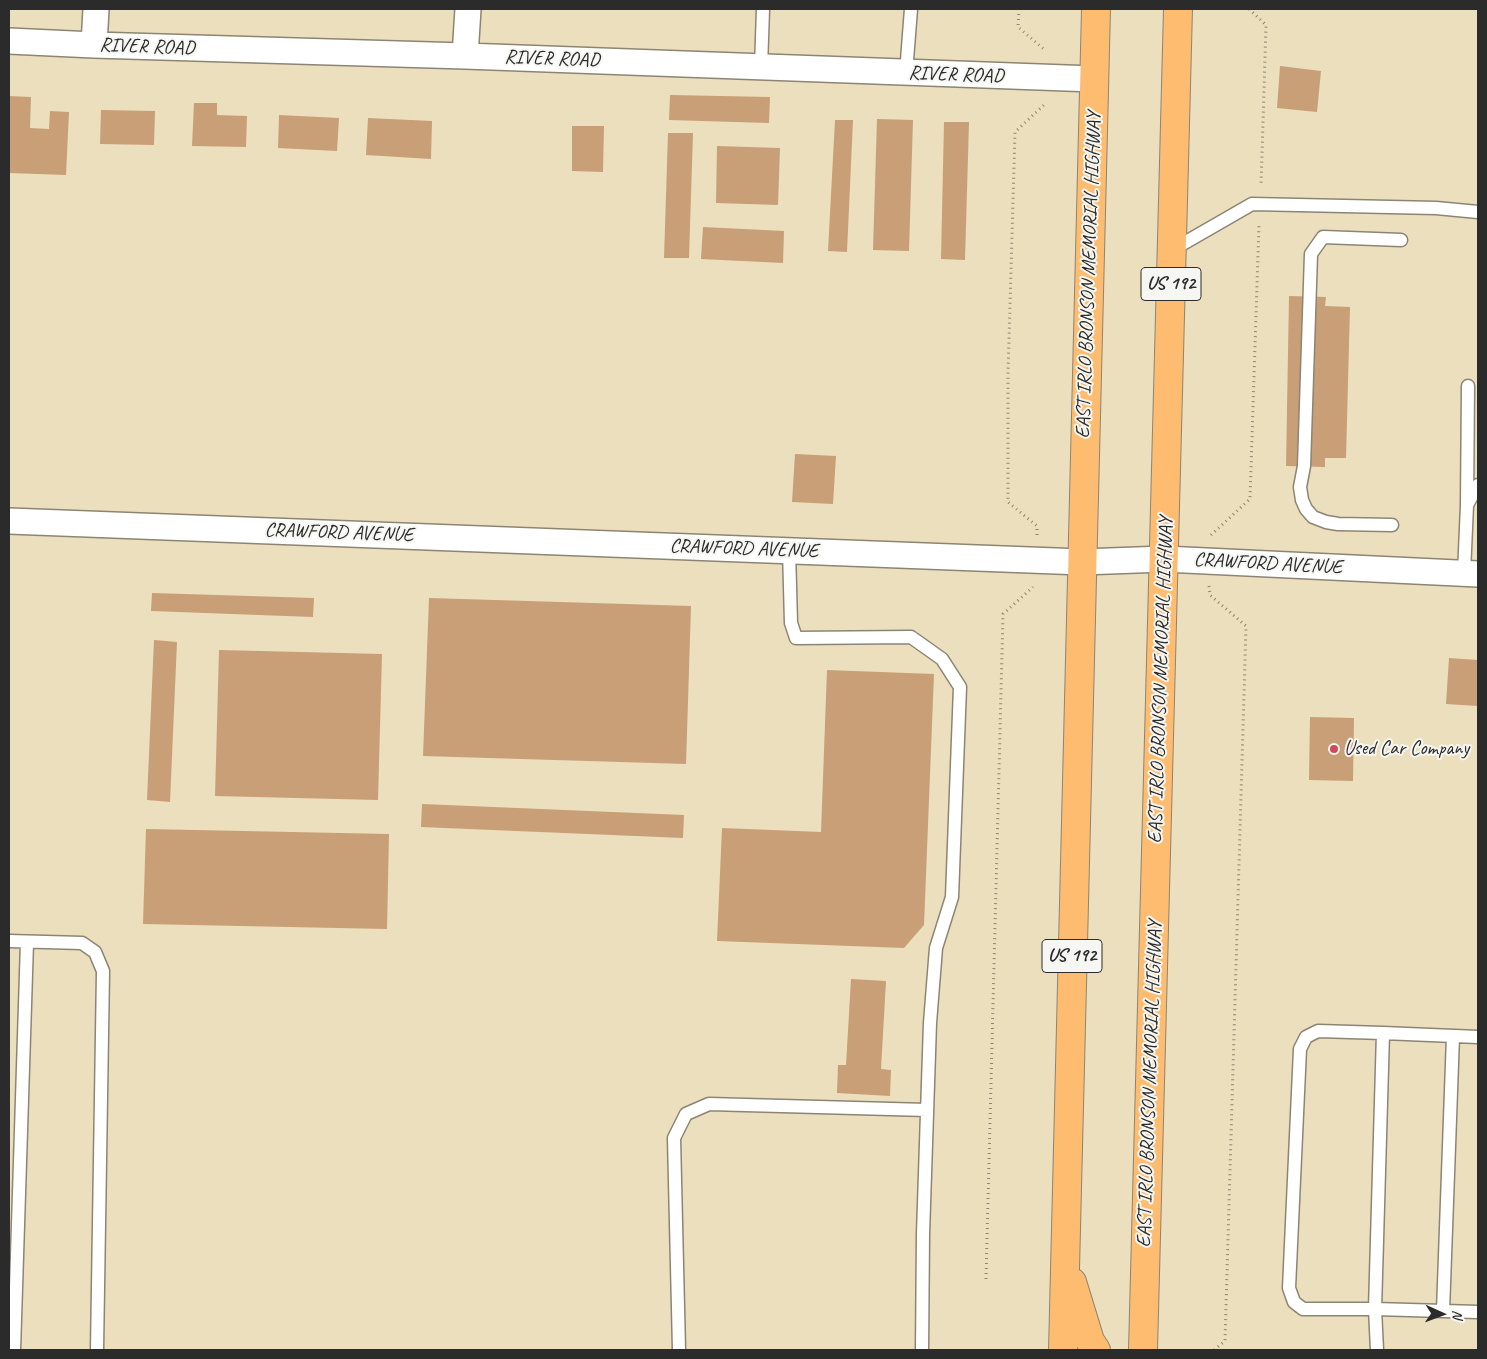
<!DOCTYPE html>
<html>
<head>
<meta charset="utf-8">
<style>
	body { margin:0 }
	#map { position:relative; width:1487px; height:1359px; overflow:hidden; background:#ecdfbd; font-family:Caveat,sans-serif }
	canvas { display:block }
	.frame { position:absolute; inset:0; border:10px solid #2b2b2b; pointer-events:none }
	.north { position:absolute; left:1417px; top:1289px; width:50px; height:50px; -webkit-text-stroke:4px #f6f6f2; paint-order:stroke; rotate:92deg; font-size:14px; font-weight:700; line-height:20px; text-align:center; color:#2b2b2b }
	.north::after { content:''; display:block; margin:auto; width:18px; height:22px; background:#2b2b2b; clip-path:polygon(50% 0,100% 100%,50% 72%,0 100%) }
</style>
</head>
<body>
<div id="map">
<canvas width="1487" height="1359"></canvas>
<div class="frame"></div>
<div class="north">N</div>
</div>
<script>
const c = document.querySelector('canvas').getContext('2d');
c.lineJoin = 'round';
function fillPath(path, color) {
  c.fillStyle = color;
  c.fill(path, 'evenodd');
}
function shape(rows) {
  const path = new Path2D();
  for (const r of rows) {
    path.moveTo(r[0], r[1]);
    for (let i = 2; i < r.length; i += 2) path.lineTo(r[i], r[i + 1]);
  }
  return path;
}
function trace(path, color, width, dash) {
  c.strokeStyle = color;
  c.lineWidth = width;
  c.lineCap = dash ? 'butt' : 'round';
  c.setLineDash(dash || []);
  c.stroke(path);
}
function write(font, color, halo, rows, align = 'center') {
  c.font = font + ' Caveat,sans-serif';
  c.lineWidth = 4;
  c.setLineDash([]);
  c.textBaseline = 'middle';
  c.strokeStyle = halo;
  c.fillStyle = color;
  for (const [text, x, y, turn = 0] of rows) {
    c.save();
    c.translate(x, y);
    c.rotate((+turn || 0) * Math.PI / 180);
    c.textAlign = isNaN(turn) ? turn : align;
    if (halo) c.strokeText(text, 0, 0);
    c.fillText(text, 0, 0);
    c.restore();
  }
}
fillPath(shape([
	[1280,66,1321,71,1317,112,1277,108],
	[670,95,770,97,769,123,669,120],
	[9,96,31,97,30,128,49,129,50,111,69,112,66,175,9,173],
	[194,103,217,103,217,115,247,116,246,147,192,146],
	[101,110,155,111,154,145,100,144],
	[279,115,339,118,337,151,278,148],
	[368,118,432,121,431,159,366,155],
	[877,119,913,120,909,251,873,250],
	[835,120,853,120,847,252,828,251],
	[944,122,969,122,965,260,941,259],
	[572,126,604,126,603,172,572,171],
	[668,133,693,133,689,258,664,258],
	[717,146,780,148,778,205,716,203],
	[703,227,784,231,783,263,701,259],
	[1289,296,1326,297,1325,306,1350,307,1346,458,1325,458,1325,467,1286,466],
	[795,454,836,456,833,504,792,502],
	[152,593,314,598,313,617,151,611],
	[429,598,691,606,686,764,423,756],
	[154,640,177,642,170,802,147,800],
	[219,650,382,654,378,800,215,796],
	[1449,658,1478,660,1478,706,1446,704],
	[827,670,934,674,924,925,904,948,717,941,722,828,821,832],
	[1310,717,1354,718,1353,781,1309,780],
	[422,804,684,815,683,838,421,827],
	[146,829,389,834,387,929,143,924],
	[851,979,886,981,881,1069,891,1070,890,1096,837,1093,838,1065,846,1065]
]), '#c89f77');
const lane = shape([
	[761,67,763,9],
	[906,73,911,9],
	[1172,250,1252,204,1436,208,1478,212],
	[1467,505,1468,386],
	[1392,525,1338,524,1326,522,1313,517,1306,509,1302,500,1300,487,1304,466,1311,254,1323,237,1401,240],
	[789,550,791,623,796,638,911,637,942,659,960,687,952,897,936,948,930,1023,923,1234,922,1350],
	[1464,573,1467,505,1478,485],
	[9,941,82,943,95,952,103,971,97,1350],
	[1383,1033,1375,1309,1303,1309,1294,1302,1289,1288,1300,1049,1306,1037,1318,1031,1383,1033,1478,1037],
	[1443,1311,1453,1036],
	[14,1350,27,942],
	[679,1350,674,1138,686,1114,709,1104,927,1110],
	[1377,1350,1375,1309,1478,1312]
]);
const street = shape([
	[9,41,94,45,465,56,1094,79],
	[94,45,96,9],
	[465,56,468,9],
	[9,521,1082,562,1164,559,1478,574]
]);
const highway = shape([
	[1072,1282,1090,1341,1096,1350],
	[1063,1350,1096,9],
	[1143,1350,1178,9]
]);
trace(lane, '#8c8574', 15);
trace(street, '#8c8574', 28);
trace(highway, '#8c8574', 30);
trace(shape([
	[1019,9,1018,27,1046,51],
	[1249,9,1266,25,1261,186],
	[1037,535,1037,526,1008,502,1008,374,1015,132,1044,105],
	[1211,535,1250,499,1259,224],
	[1209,586,1210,595,1246,626,1225,1341,1214,1350],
	[986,1279,1003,614,1033,587]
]), '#8c8574', 3, [1, 4]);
trace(lane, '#fff', 12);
trace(street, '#fff', 25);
trace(highway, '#fdbc6f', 28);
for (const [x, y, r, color] of [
	[1334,749,5,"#d1495b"]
]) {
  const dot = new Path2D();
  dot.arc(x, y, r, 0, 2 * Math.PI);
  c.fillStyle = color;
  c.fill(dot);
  trace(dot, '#f6f6f2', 2);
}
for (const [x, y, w] of [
	[1171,284,60],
	[1072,956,60]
]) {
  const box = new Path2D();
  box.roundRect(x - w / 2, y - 16.5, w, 33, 4);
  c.fillStyle = '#f6f6f2';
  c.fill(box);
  trace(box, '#2b2b2b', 1);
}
write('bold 19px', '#2b2b2b', null, [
	["US 192",1171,284],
	["US 192",1072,956]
]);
write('20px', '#2b2b2b', '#f6f6f2', [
	["RIVER ROAD",147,47,2],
	["RIVER ROAD",552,59,2],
	["RIVER ROAD",956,75,2],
	["EAST IRLO BRONSON MEMORIAL HIGHWAY",1089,275,-88],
	["CRAWFORD AVENUE",339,533,2],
	["CRAWFORD AVENUE",744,549,2],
	["CRAWFORD AVENUE",1268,564,3],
	["EAST IRLO BRONSON MEMORIAL HIGHWAY",1161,680,-88],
	["EAST IRLO BRONSON MEMORIAL HIGHWAY",1150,1084,-88]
]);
write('20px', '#2b2b2b', '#f6f6f2', [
	["Used Car Company",1344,749]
], 'left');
</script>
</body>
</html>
